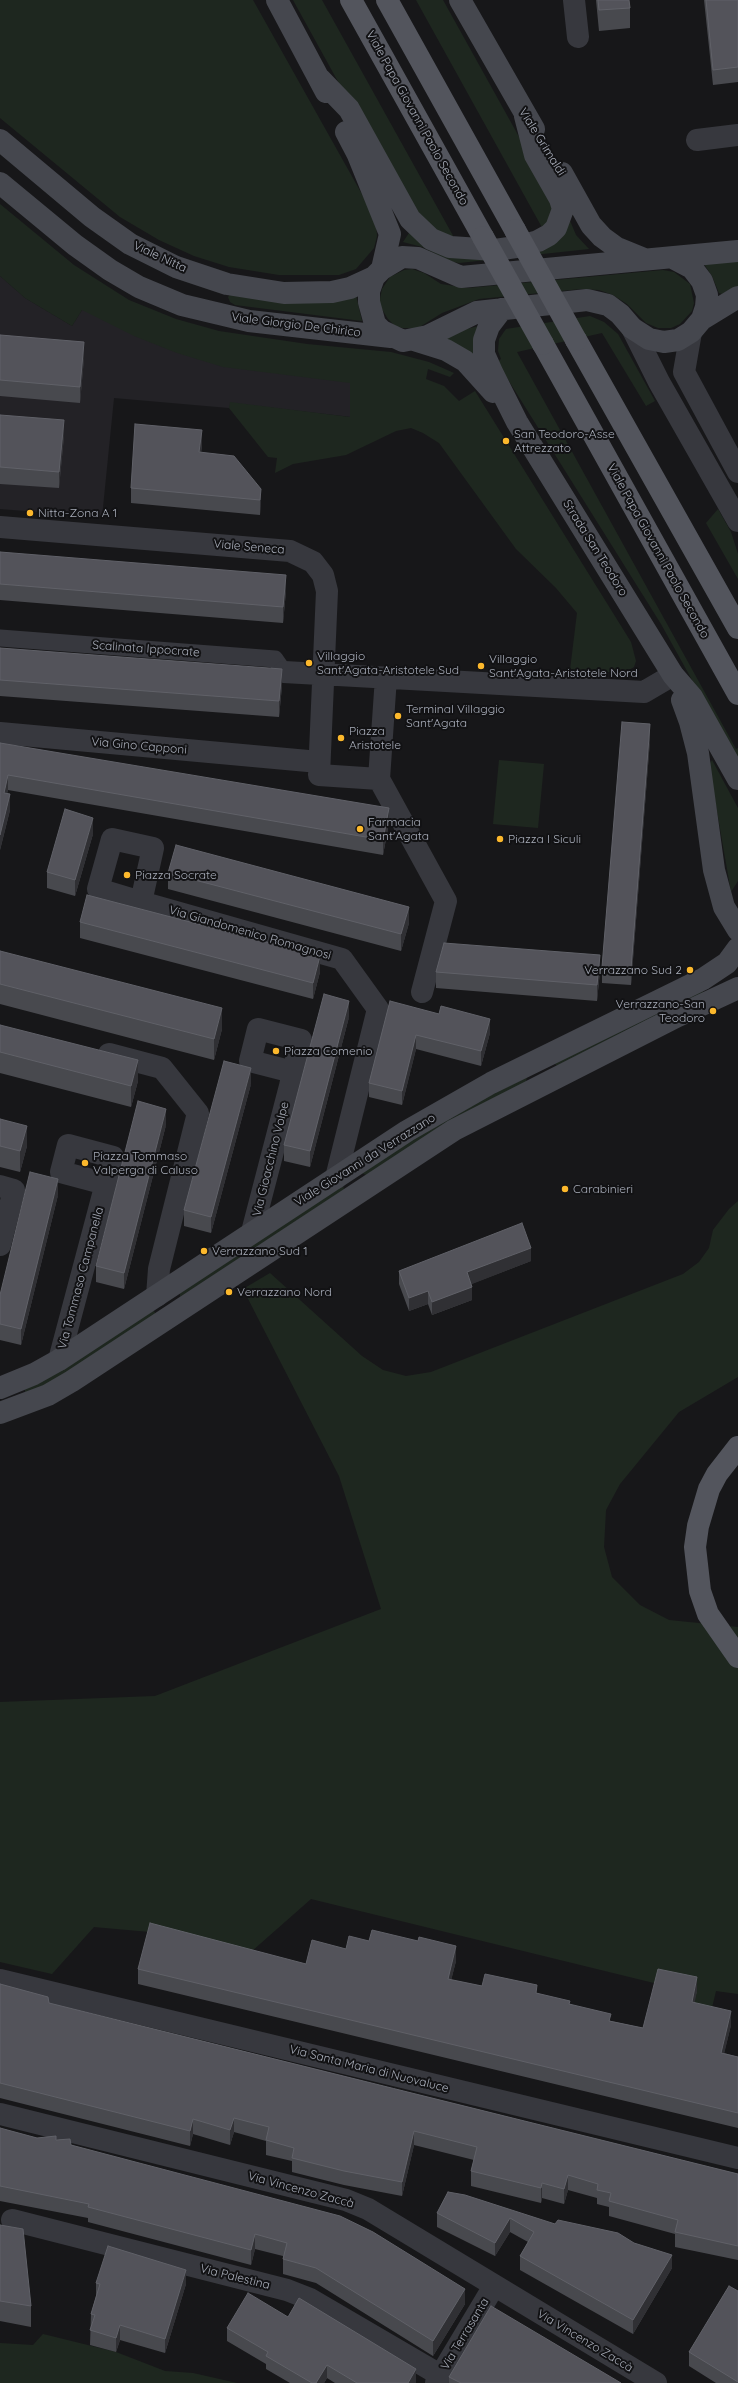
<!DOCTYPE html>
<html>
<head>
<meta charset="utf-8">
<style>
	body { margin:0 }
	canvas { display:block; background:#171719 }
</style>
</head>
<body>
<canvas width="738" height="2383"></canvas>
<script>
const c = document.querySelector('canvas').getContext('2d');
c.lineJoin = 'round';
function fillPath(path, color) {
  c.fillStyle = color;
  c.fill(path, 'evenodd');
}
function shape(rows) {
  const path = new Path2D();
  for (const r of rows) {
    path.moveTo(r[0], r[1]);
    for (let i = 2; i < r.length; i += 2) path.lineTo(r[i], r[i + 1]);
  }
  return path;
}
function trace(path, color, width, dash) {
  c.strokeStyle = color;
  c.lineWidth = width;
  c.lineCap = dash ? 'butt' : 'round';
  c.setLineDash(dash || []);
  c.stroke(path);
}
function write(font, color, halo, rows, align = 'center') {
  c.font = font + ' Quicksand,sans-serif';
  c.lineWidth = 4;
  c.setLineDash([]);
  c.textBaseline = 'middle';
  c.strokeStyle = halo;
  c.fillStyle = color;
  for (const [text, x, y, turn = 0] of rows) {
    c.save();
    c.translate(x, y);
    c.rotate((+turn || 0) * Math.PI / 180);
    c.textAlign = isNaN(turn) ? turn : align;
    if (halo) c.strokeText(text, 0, 0);
    c.fillText(text, 0, 0);
    c.restore();
  }
}
fillPath(shape([
	[0,276,25,298,72,326,82,310,176,329,389,361,351,417,231,403,229,408,114,398,102,517,0,509]
]), '#232226');
fillPath(shape([
	[0,0,253,0,368,205,376,223,377,236,374,248,356,269,339,275,279,275,229,267,194,256,159,240,120,217,0,118],
	[293,0,322,0,456,241,438,235,410,212],
	[416,0,443,0,553,198,555,204,544,231],
	[0,204,74,265,129,300,176,319,219,331,307,344,391,352,429,362,454,373,450,377,428,369,426,379,444,386,459,401,475,391,631,642,636,661,634,667,624,673,570,670,577,613,556,588,516,549,439,443,423,433,411,428,396,431,346,455,293,464,275,473,277,458,268,457,229,408,230,402,350,417,350,383,223,367,177,353,134,336,82,310,72,326,25,298,0,276],
	[568,216,576,235,589,249,459,263,449,261,422,247,403,242,409,233,414,233,506,254],
	[738,261,738,286,722,294,719,293,712,276,704,264],
	[412,269,424,273,441,284,468,288,663,270,674,272,690,284,694,303,692,311,680,324,671,328,658,328,646,323,627,304,613,295,599,290,581,289,479,299,442,313,418,328,402,328,395,326,388,319,380,306,380,299,382,289,390,277,404,270],
	[231,293,356,295,362,321,235,305,230,302,228,297],
	[590,316,604,322,618,334,655,401,646,406,602,333,517,352,736,749,738,748,738,763,661,624,497,362,501,359,498,351,499,339,506,329],
	[479,326,475,356,445,338,462,330],
	[718,509,731,532,738,554,738,579,706,523],
	[499,760,544,764,538,828,493,824],
	[712,760,738,808,738,881,731,892,709,765],
	[701,987,704,993,557,1066,555,1064,555,1062],
	[527,1077,526,1082,366,1175,362,1173,441,1120],
	[343,1185,344,1190,180,1297,180,1292],
	[738,1201,738,1377,679,1412,620,1484,606,1510,604,1547,612,1577,640,1605,669,1620,738,1627,738,1994,716,1991,709,2020,658,1984,311,1899,252,1951,150,1932,94,1927,52,1974,0,1962,0,1702,155,1696,381,1609,339,1476,243,1289,270,1273,362,1356,383,1370,406,1376,431,1372,683,1274,699,1262,709,1248,713,1230,729,1209],
	[153,1310,156,1314,56,1381,25,1393,25,1387],
	[43,2334,116,2352,165,2371,193,2373,237,2383,0,2383,0,2343,33,2345]
]), '#1e271f');
trace(shape([
	[0,638,275,659,284,672]
]), '#37383e', 17);
trace(shape([
	[574,0,578,37],
	[697,140,738,135],
	[632,328,659,382,738,521],
	[691,332,684,372,738,472],
	[0,527,290,551,313,562,323,575,327,591,319,775,379,779,386,677],
	[284,672,644,692,673,675],
	[0,733,319,762],
	[379,779,446,901,422,992],
	[141,902,98,889,112,839,153,848,141,902,342,959,378,1009,336,1178],
	[109,1054,162,1068,198,1113,159,1269,157,1296],
	[0,1186,14,1190,0,1245],
	[252,1232,290,1086,293,1072,301,1040,258,1029,250,1061,293,1072],
	[59,1360,113,1157,68,1145,61,1172,106,1184],
	[0,1980,738,2158],
	[0,2114,346,2200,368,2209,656,2383],
	[12,2220,287,2290,310,2299,440,2375],
	[436,2383,494,2286]
]), '#37383e', 22);
trace(shape([
	[277,0,326,92],
	[460,0,534,129],
	[320,79,349,109,410,219,431,239,450,247,495,250,516,247,538,241,549,235,556,228,563,209,560,199,535,155,525,116],
	[346,132,358,155,390,234,382,269],
	[0,140,92,217,130,244,176,267,227,284,284,293,332,292,350,288,374,277],
	[562,173,591,225,602,237,617,248,644,259],
	[0,183,75,245,110,270,139,287,182,305,249,321,391,337],
	[673,258,692,268,702,281,707,295,706,307,702,319,691,332,678,340,664,342,649,339,632,328,620,314,608,305,587,300,477,312,428,336,403,341,382,331,375,324,369,302,369,291,374,277,382,269,402,257,418,258,461,277,738,251],
	[502,309,489,326,484,340,484,354,492,372,517,422,673,675,692,697,738,779],
	[702,319,738,297],
	[414,340,446,350,465,361,493,392],
	[682,700,690,722,698,753,714,870,724,907,738,930],
	[0,1388,34,1374,59,1360,407,1131,491,1083,703,979,727,963,738,948],
	[0,1413,48,1395,72,1381,454,1130,678,1016,738,988]
]), '#45474e', 22);
trace(shape([
	[351,0,483,237],
	[387,0,515,230],
	[576,340,738,628],
	[543,344,738,694],
	[738,1447,717,1474,709,1489,698,1526,695,1547,700,1591,708,1614,738,1657]
]), '#53555d', 22);
trace(shape([
	[515,230,576,340],
	[483,237,543,344]
]), '#53555d', 22);
fillPath(shape([
	[596,0,629,0,630,8,630,28,599,31],
	[704,0,738,0,738,82,713,85],
	[0,335,84,358,80,403,0,396],
	[0,415,64,436,59,488,0,484],
	[202,445,201,453,261,489,260,515,131,503,131,488],
	[0,552,286,591,283,623,0,600],
	[0,648,282,686,279,717,0,696],
	[650,740,631,985,602,983,602,967],
	[0,743,389,823,383,855,8,790,7,793,10,810,0,850],
	[93,834,75,896,47,888,47,872],
	[168,873,409,923,401,951,168,889],
	[80,922,320,972,313,999,80,938],
	[0,951,222,1029,214,1060,0,1004],
	[600,971,597,1001,436,988,436,972],
	[390,1001,490,1033,481,1066,416,1049,402,1105,369,1097,369,1083],
	[349,1017,310,1167,284,1161,284,1145],
	[0,1025,138,1081,131,1107,0,1073],
	[251,1084,211,1233,184,1226,184,1210],
	[0,1119,27,1146,20,1172,0,1167],
	[166,1125,124,1289,96,1282,96,1266],
	[58,1195,21,1345,0,1340,0,1295],
	[531,1261,471,1284,472,1300,432,1315,428,1304,409,1311,399,1284,399,1271],
	[369,1941,418,1941,456,1961,451,1980,482,1986,537,1993,570,2004,611,2021,643,2028,697,1991,694,2002,731,2025,724,2053,738,2057,738,2128,138,1984,138,1969,306,1964,346,1949],
	[0,1984,49,2003,738,2174,738,2260,675,2247,675,2234,609,2216,609,2207,597,2204,597,2198,568,2190,564,2204,542,2198,541,2203,471,2186,471,2171,474,2160,414,2145,402,2196,344,2185,292,2172,292,2161,266,2155,266,2141,234,2132,230,2145,193,2134,190,2146,0,2098],
	[0,2128,37,2138,56,2140,71,2145,465,2304,433,2356,316,2283,283,2274,283,2256,255,2249,251,2265,88,2222,88,2218,0,2201],
	[448,2192,672,2268,633,2334,520,2270,520,2256,528,2242,510,2232,495,2256,437,2227,437,2213],
	[0,2225,31,2306,31,2327,0,2321],
	[96,2283,186,2284,165,2353,120,2340,116,2352,90,2345,91,2314,96,2296],
	[738,2291,738,2383,716,2383,689,2366,689,2352],
	[288,2317,416,2383,335,2383,327,2378,324,2383,290,2383,266,2369,266,2364,227,2341,227,2328],
	[449,2377,621,2383,449,2383]
]), '#48494e');
fillPath(shape([
	[84,342,84,358,80,403,80,387],
	[64,420,64,436,59,488,59,472],
	[202,430,202,445,199,468,199,452],
	[261,489,261,504,260,515,260,500],
	[286,575,286,591,283,623,283,607],
	[282,669,282,686,279,717,279,701],
	[650,724,650,740,631,985,631,969],
	[8,775,8,790,4,808,4,793],
	[10,794,10,810,0,850,0,835],
	[389,808,389,823,383,855,383,840],
	[93,818,93,834,75,896,75,880],
	[409,907,409,923,401,951,401,934],
	[600,955,600,971,597,1001,597,985],
	[320,956,320,972,313,999,313,983],
	[349,1001,349,1017,310,1167,310,1151],
	[222,1008,222,1029,214,1060,214,1039],
	[490,1019,490,1033,481,1066,481,1051],
	[416,1035,416,1049,402,1105,402,1091],
	[138,1060,138,1081,131,1107,131,1086],
	[251,1068,251,1084,211,1233,211,1217],
	[166,1109,166,1125,124,1289,124,1273],
	[27,1126,27,1146,20,1172,20,1151],
	[58,1179,58,1195,21,1345,21,1329],
	[531,1248,531,1261,467,1286,467,1272],
	[472,1287,472,1300,432,1315,432,1302],
	[428,1291,428,1304,409,1311,409,1298],
	[456,1946,456,1961,448,1993,448,1979],
	[697,1977,697,1991,692,2016,692,2002],
	[731,2011,731,2025,721,2067,721,2053],
	[234,2118,234,2132,230,2145,230,2130],
	[193,2119,193,2134,190,2146,190,2131],
	[414,2131,414,2145,402,2196,402,2182],
	[568,2175,568,2190,564,2204,564,2189],
	[542,2183,542,2198,541,2203,541,2188],
	[510,2218,510,2232,495,2256,495,2243],
	[255,2234,255,2249,251,2265,251,2250],
	[672,2255,672,2268,633,2334,633,2320],
	[186,2270,186,2284,165,2353,165,2339],
	[465,2289,465,2304,433,2356,433,2341],
	[120,2325,120,2340,116,2352,116,2338],
	[327,2365,327,2378,324,2383,316,2383],
	[416,2369,416,2383,408,2383]
]), '#303034');
const building = shape([
	[598,0,629,0,630,8,599,10,598,0],
	[706,0,738,0,738,67,713,70,706,0],
	[0,335,84,342,80,387,0,380,0,335],
	[0,415,64,420,59,472,0,467,0,415],
	[135,424,202,430,199,452,234,456,261,489,260,500,131,488,135,424],
	[0,552,286,575,283,607,0,584,0,552],
	[0,648,282,669,279,701,0,680,0,648],
	[622,722,650,724,631,969,602,967,622,722],
	[0,743,389,808,383,840,8,775,4,793,10,794,0,835,0,743],
	[65,809,93,818,75,880,47,872,65,809],
	[176,845,409,907,401,934,168,873,176,845],
	[87,895,320,956,313,983,80,922,87,895],
	[444,943,600,955,597,985,436,972,444,943],
	[0,951,222,1008,214,1039,0,984,0,951],
	[324,994,349,1001,310,1151,284,1145,324,994],
	[390,1001,439,1014,441,1006,490,1019,481,1051,416,1035,402,1091,369,1083,390,1001],
	[0,1025,138,1060,131,1086,0,1052,0,1025],
	[224,1061,251,1068,211,1217,184,1210,224,1061],
	[138,1101,166,1109,124,1273,96,1266,138,1101],
	[0,1119,27,1126,20,1151,0,1146,0,1119],
	[30,1172,58,1179,21,1329,0,1324,0,1295,30,1172],
	[522,1223,531,1248,467,1272,472,1287,432,1302,428,1291,409,1298,399,1271,522,1223],
	[150,1923,306,1964,312,1940,346,1949,349,1936,369,1941,372,1930,418,1941,419,1937,456,1946,448,1979,482,1986,485,1974,537,1985,536,1993,570,2001,569,2004,611,2014,609,2021,643,2028,658,1969,697,1977,692,2002,731,2011,721,2053,738,2057,738,2113,138,1969,150,1923],
	[0,1984,48,1997,49,2003,738,2174,738,2246,675,2232,678,2220,609,2201,611,2193,597,2190,598,2184,568,2175,564,2189,542,2183,541,2188,471,2171,477,2147,414,2131,402,2182,344,2171,292,2158,294,2148,266,2140,269,2127,234,2118,230,2130,193,2119,190,2131,0,2083,0,1984],
	[0,2128,37,2138,56,2136,56,2140,70,2139,71,2145,340,2216,373,2232,465,2289,433,2341,316,2268,283,2259,287,2243,255,2234,251,2250,88,2207,89,2204,0,2186,0,2128],
	[448,2192,465,2195,555,2224,558,2220,618,2233,634,2243,672,2255,633,2320,520,2256,534,2232,510,2218,495,2243,437,2213,448,2192],
	[0,2225,23,2229,31,2306,0,2301,0,2225],
	[108,2246,186,2270,165,2339,120,2325,116,2338,90,2330,95,2315,91,2314,100,2284,96,2283,108,2246],
	[729,2286,738,2291,738,2382,689,2352,729,2286],
	[248,2293,288,2317,299,2298,416,2369,408,2383,357,2383,327,2365,316,2383,312,2383,266,2356,268,2352,227,2328,248,2293],
	[491,2306,621,2383,461,2383,449,2377,491,2306]
]);
fillPath(building, '#53535a');
trace(building, '#606168', 1);
for (const [x, y, r, color] of [
	[506,441,4,"#fcb82c"],
	[30,513,4,"#fcb82c"],
	[309,663,4,"#fcb82c"],
	[481,666,4,"#fcb82c"],
	[398,716,4,"#fcb82c"],
	[341,738,4,"#fcb82c"],
	[360,829,4,"#fcb82c"],
	[500,839,4,"#fcb82c"],
	[127,875,4,"#fcb82c"],
	[690,970,4,"#fcb82c"],
	[713,1011,4,"#fcb82c"],
	[276,1051,4,"#fcb82c"],
	[85,1163,4,"#fcb82c"],
	[565,1189,4,"#fcb82c"],
	[204,1251,4,"#fcb82c"],
	[229,1292,4,"#fcb82c"]
]) {
  const dot = new Path2D();
  dot.arc(x, y, r, 0, 2 * Math.PI);
  c.fillStyle = color;
  c.fill(dot);
  trace(dot, '#121214', 1.5);
}
write('12px', '#a8adb9', '#121214', [
	["Viale Papa Giovanni Paolo Secondo",417,118,61],
	["Viale Grimaldi",542,142,58],
	["Viale Nitta",160,257,25],
	["Viale Giorgio De Chirico",296,325,7],
	["Viale Seneca",249,547,5],
	["Strada San Teodoro",595,548,58],
	["Viale Papa Giovanni Paolo Secondo",658,551,61],
	["Scalinata Ippocrate",146,649,4],
	["Via Gino Capponi",139,746,5],
	["Via Giandomenico Romagnosi",250,933,16],
	["Via Gioacchino Volpe",271,1159,-76],
	["Viale Giovanni da Verrazzano",365,1160,-32],
	["Via Tommaso Campanella",81,1278,-75],
	["Via Santa Maria di Nuovaluce",369,2069,14],
	["Via Vincenzo Zaccà",301,2190,15],
	["Via Palestina",235,2277,14],
	["Via Terrasanta",465,2334,-59],
	["Via Vincenzo Zaccà",585,2341,31]
]);
write('12px', '#a8adb9', '#121214', [
	["San Teodoro-Asse",514,434],
	["Attrezzato",514,448],
	["Nitta-Zona A 1",38,513],
	["Villaggio",317,656],
	["Sant'Agata-Aristotele Sud",317,670],
	["Villaggio",489,659],
	["Sant'Agata-Aristotele Nord",489,673],
	["Terminal Villaggio",406,709],
	["Sant'Agata",406,723],
	["Piazza",349,731],
	["Aristotele",349,745],
	["Farmacia",368,822],
	["Sant'Agata",368,836],
	["Piazza I Siculi",508,839],
	["Piazza Socrate",135,875],
	["Verrazzano Sud 2",682,970,"right"],
	["Verrazzano-San",705,1004,"right"],
	["Teodoro",705,1018,"right"],
	["Piazza Comenio",284,1051],
	["Piazza Tommaso",93,1156],
	["Valperga di Caluso",93,1170],
	["Carabinieri",573,1189],
	["Verrazzano Sud 1",212,1251],
	["Verrazzano Nord",237,1292]
], 'left');
</script>
</body>
</html>
